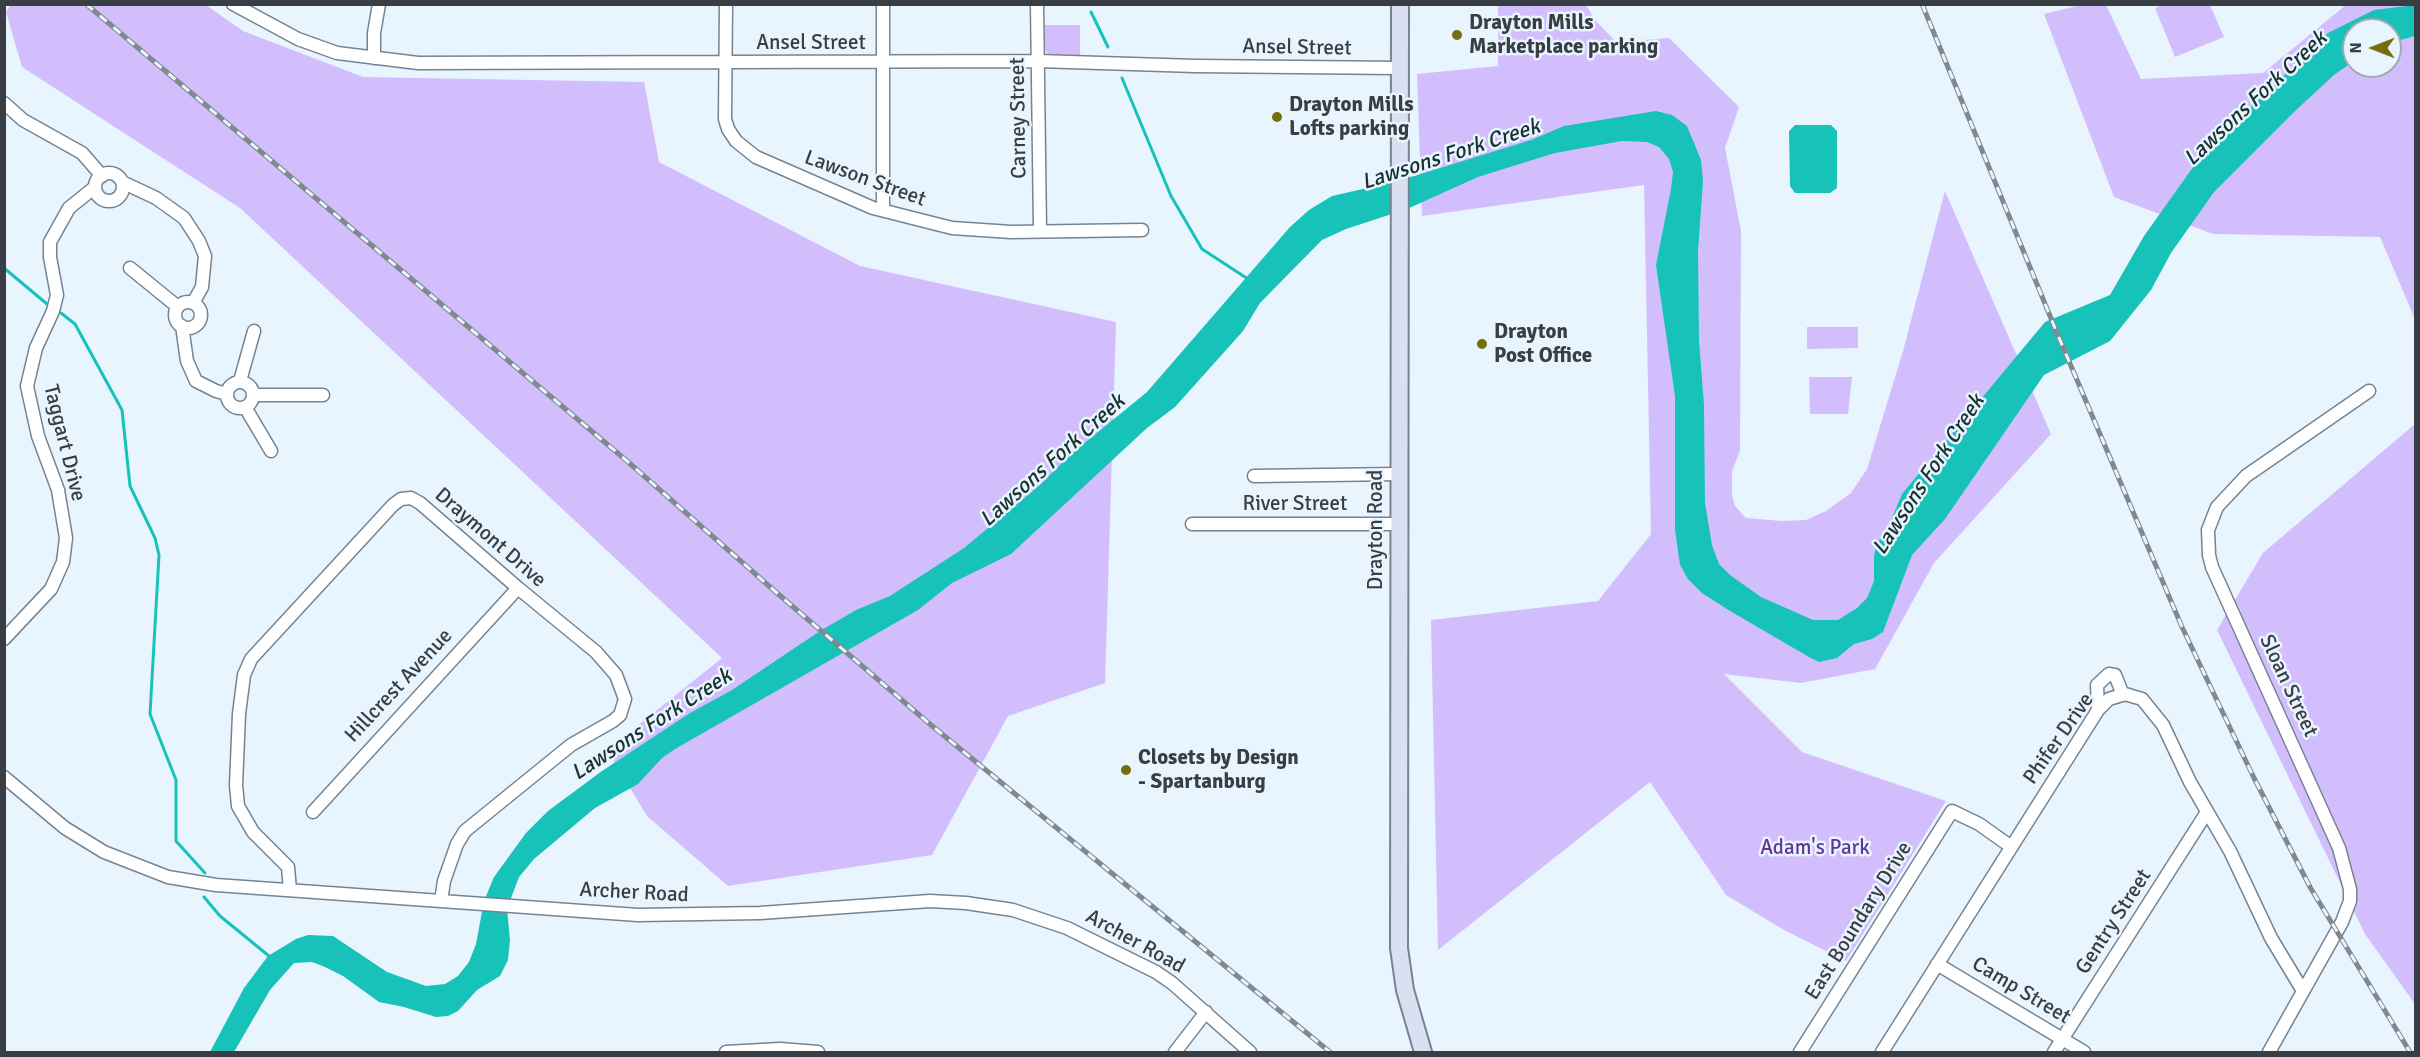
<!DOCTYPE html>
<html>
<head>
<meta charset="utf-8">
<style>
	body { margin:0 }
	#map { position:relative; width:2420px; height:1057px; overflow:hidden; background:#e8f4fe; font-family:Signika,sans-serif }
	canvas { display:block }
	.frame { position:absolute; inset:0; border:6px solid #383e43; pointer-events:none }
	.north { position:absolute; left:2342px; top:18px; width:60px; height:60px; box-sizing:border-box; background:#e8f4fe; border:2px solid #a2abb3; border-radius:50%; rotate:270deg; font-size:16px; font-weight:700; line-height:24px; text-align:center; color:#383e43 }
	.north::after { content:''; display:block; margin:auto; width:21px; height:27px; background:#756e0d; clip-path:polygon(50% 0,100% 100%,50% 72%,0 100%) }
</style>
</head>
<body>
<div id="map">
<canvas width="2420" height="1057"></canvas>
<div class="frame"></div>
<div class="north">N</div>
</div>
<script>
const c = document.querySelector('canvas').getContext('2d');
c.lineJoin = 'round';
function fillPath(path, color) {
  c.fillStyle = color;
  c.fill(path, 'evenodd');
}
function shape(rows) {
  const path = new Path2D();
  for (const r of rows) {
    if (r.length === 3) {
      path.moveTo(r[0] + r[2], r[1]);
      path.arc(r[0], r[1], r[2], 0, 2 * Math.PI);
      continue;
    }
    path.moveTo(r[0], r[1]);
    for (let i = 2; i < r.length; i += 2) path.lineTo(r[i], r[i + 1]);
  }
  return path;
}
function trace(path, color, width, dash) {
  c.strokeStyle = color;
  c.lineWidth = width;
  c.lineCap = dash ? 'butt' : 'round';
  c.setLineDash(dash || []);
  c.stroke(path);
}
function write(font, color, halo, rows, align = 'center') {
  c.font = font + ' Signika,sans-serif';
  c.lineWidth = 5;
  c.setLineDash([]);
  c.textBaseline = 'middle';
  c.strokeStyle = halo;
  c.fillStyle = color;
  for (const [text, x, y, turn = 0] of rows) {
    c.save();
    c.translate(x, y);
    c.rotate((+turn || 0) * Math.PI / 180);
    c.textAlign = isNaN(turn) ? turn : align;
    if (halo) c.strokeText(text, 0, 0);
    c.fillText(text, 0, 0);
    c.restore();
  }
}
fillPath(shape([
	[11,4,206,5,243,31,363,77,644,82,659,162,860,266,1116,322,1105,683,1008,716,932,855,728,886,647,816,607,750,722,658,240,208,22,67,6,12],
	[2164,4,2210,5,2224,37,2175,57,2155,8],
	[1498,5,1586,5,1595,20,1616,42,1669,38,1739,107,1725,148,1741,231,1740,451,1732,471,1732,495,1735,506,1746,518,1782,521,1806,520,1826,511,1851,493,1867,469,1903,351,1945,191,2051,434,1934,563,1875,669,1801,683,1724,674,1802,752,1946,801,1846,961,1784,930,1726,895,1650,782,1438,950,1431,620,1598,601,1651,534,1644,185,1422,216,1417,74,1498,66],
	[2081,5,2106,5,2141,79,2263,73,2346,5,2415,5,2415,319,2380,237,2213,234,2114,197,2044,14],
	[2354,30,2390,30,2390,66,2354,66],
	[1044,25,1080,25,1080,56,1050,56,1044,49],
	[1807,327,1858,327,1858,348,1807,349],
	[1809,377,1852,377,1848,414,1810,414],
	[2415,424,2415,1004,2365,934,2217,630,2263,553]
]), '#d3befd');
fillPath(shape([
	[2415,5,2415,36,2390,43,2390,30,2354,30,2354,61,2334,75,2295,111,2214,192,2171,253,2151,290,2110,341,2044,375,1945,519,1912,555,1883,632,1872,639,1854,644,1837,658,1819,662,1809,657,1730,611,1702,593,1688,579,1680,565,1675,530,1675,396,1656,265,1671,189,1673,172,1669,159,1659,147,1647,142,1622,141,1555,153,1478,177,1407,209,1346,229,1322,240,1260,303,1243,331,1175,407,1147,428,1011,554,952,583,918,610,675,749,662,758,638,784,595,808,534,859,519,877,507,909,510,940,508,960,500,976,477,990,458,1011,448,1016,436,1017,404,1007,379,1002,343,976,325,967,312,962,294,963,270,990,234,1052,210,1052,244,988,268,956,296,939,308,935,333,936,387,972,426,986,445,984,458,976,469,962,476,944,484,901,494,877,526,833,548,811,602,771,690,713,732,690,820,631,856,610,890,596,964,548,1040,485,1070,455,1147,392,1290,227,1309,210,1332,196,1398,181,1531,140,1564,126,1656,111,1672,115,1687,126,1701,160,1703,181,1698,251,1699,340,1704,405,1705,503,1712,545,1719,564,1730,575,1761,597,1813,620,1838,620,1857,608,1867,598,1874,581,1874,556,1877,544,1890,523,1902,494,2045,322,2110,295,2144,236,2191,170,2223,134,2328,33,2374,10],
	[1795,125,1831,125,1837,131,1837,188,1830,193,1795,193,1790,186,1789,131]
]), '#17c2b9');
trace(shape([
	[1091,12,1108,47],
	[1122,78,1171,196,1202,249,1248,279],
	[4,268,47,304],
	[61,313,75,324,122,410,130,486,155,538,159,555,150,714,176,780,176,841,205,873],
	[204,897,220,916,269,956]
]), '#17c2b9', 3);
const street = shape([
	[233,4,298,39,337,53,418,63,1038,61,1195,66,1400,68],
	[726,4,725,119,728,129,736,141,756,157,873,208,952,228,1011,232,1142,230],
	[883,4,883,210],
	[1037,4,1040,230],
	[374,58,374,33,379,4],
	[4,103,23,120,82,153,102,176],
	[109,187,14],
	[122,182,156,198,184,218,199,241,205,256,202,287,193,303],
	[130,268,178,307],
	[188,315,13],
	[182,326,187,361,196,381,216,391,227,394],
	[240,381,254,331],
	[240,395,13],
	[253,395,323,395],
	[245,407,271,451],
	[1254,476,1398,474],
	[1192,524,1398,524],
	[4,639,51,589,63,562,66,538,58,490,38,436,27,386,36,348,53,311,57,295,50,257,50,242,69,208,95,187],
	[2098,710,2097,685,2109,674,2115,675,2123,695],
	[4,777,65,828,104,852,168,877,216,885,638,915,760,913,930,901,966,903,1013,910,1067,928,1156,972,1172,983,1250,1052],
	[313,812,518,588],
	[290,890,288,867,253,832,238,806,236,785,239,714,244,675,251,659,393,505,401,499,411,498,420,503,518,588,596,652,616,675,625,699,620,715,613,721,571,745,465,831,457,844,444,881,441,901],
	[1937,964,2084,1052],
	[726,1052,780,1049,818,1052],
	[1175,1052,1206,1012],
	[1800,1052,1952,811,1979,824,2010,846],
	[1882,1052,2098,710,2109,699,2125,694,2142,699,2163,725,2190,782,2230,851,2271,938,2303,991],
	[2054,1052,2207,812],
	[2269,1052,2342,922,2350,901,2350,889,2339,848,2212,567,2209,555,2208,530,2217,507,2246,476,2369,391]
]);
const secondary = shape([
	[1400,4,1399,948,1405,990,1423,1052]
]);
trace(street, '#77848f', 15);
trace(secondary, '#77848f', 20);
trace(street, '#fff', 12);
trace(secondary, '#dadff1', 16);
const rail = shape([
	[86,4,627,461,777,593,931,725,1330,1052],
	[1922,4,2057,333,2182,627,2254,778,2310,887,2410,1052]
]);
trace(rail, '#818990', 5);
trace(rail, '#e8f4fe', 3, [9]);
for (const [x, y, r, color] of [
	[1457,35,6,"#756e0d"],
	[1277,117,6,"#756e0d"],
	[1482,344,6,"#756e0d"],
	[1126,770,6,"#756e0d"]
]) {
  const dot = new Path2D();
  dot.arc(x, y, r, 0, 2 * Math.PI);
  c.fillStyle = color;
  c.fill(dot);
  trace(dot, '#e8f4fe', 2);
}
write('bold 21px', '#383e43', '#e8f4fe', [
	["Drayton Mills",1469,23],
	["Marketplace parking",1469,47],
	["Drayton Mills",1289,105],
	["Lofts parking",1289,129],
	["Drayton",1494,332],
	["Post Office",1494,356],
	["Closets by Design",1138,758],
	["- Spartanburg",1138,782]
], 'left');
write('21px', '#383e43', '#e8f4fe', [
	["Ansel Street",811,43],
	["Ansel Street",1297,48,1],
	["Carney Street",1019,118,-91],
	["Lawson Street",865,179,20],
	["Taggart Drive",64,443,76],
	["River Street",1295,504],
	["Drayton Road",1376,530,-90],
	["Draymont Drive",490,538,41],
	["Hillcrest Avenue",399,686,-47],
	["Sloan Street",2288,686,65],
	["Phifer Drive",2059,739,-55],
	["Archer Road",634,893,3],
	["East Boundary Drive",1859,921,-58],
	["Gentry Street",2114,922,-57],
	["Archer Road",1135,942,29],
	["Camp Street",2021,991,31]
]);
write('21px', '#613699', '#e8f4fe', [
	["Adam's Park",1815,848]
]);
write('italic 22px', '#18312f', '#e8f4fe', [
	["Lawsons Fork Creek",2256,99,-43],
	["Lawsons Fork Creek",1451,155,-18],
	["Lawsons Fork Creek",1053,461,-42],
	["Lawsons Fork Creek",1929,475,-57],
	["Lawsons Fork Creek",652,725,-33]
]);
</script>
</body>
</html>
